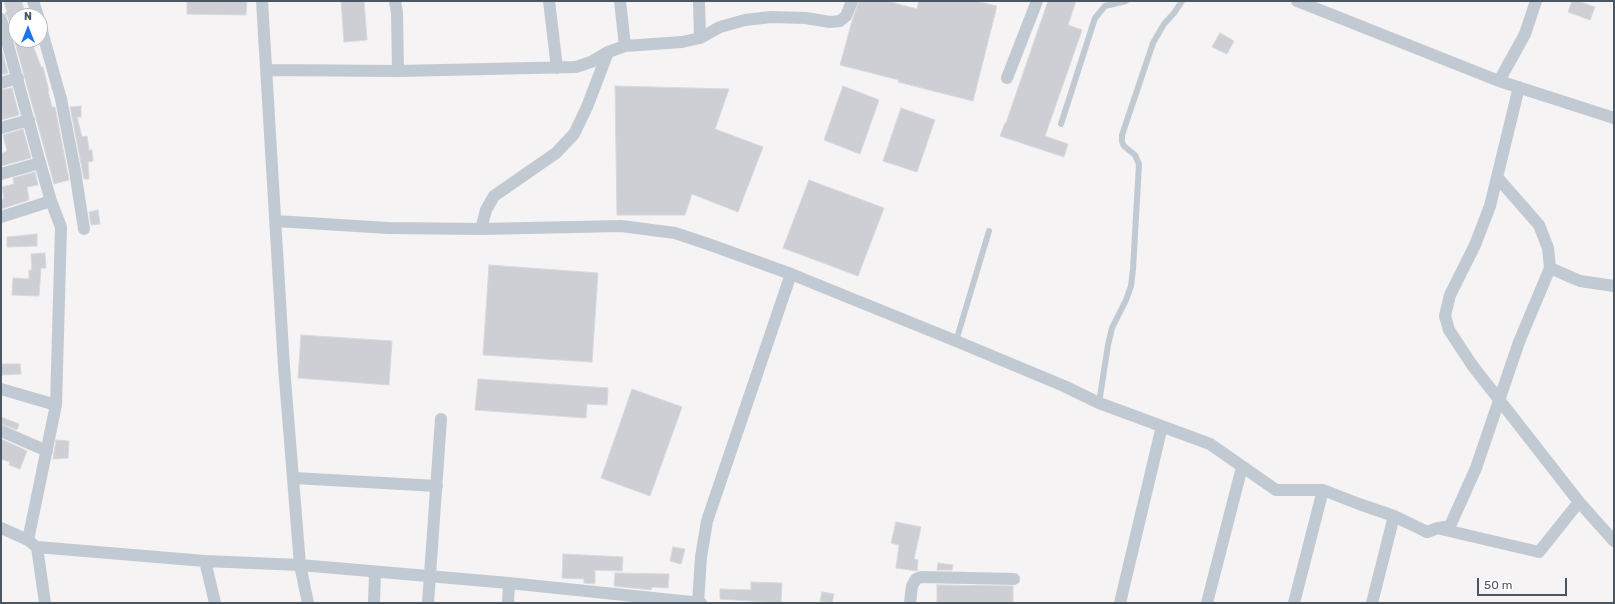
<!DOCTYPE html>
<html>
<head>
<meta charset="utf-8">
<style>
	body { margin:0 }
	#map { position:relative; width:1615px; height:604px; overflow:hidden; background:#f5f3f3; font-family:Rubik,sans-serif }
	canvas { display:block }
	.frame { position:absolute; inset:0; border:2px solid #4a5661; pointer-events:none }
	.north { position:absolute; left:8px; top:8px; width:40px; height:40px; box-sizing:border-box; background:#fff; border:1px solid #b7bbc0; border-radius:50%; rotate:0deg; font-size:11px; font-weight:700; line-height:16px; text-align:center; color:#4a5661 }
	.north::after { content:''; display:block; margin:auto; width:14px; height:18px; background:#1a73e8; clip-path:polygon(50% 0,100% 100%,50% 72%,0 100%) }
	.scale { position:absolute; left:1477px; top:578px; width:90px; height:18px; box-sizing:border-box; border:2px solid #4a5661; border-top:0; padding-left:5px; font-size:12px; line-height:14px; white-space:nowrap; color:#4a5661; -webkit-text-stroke:3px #fff; paint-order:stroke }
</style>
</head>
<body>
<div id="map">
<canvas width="1615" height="604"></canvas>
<div class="frame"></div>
<div class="north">N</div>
<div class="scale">50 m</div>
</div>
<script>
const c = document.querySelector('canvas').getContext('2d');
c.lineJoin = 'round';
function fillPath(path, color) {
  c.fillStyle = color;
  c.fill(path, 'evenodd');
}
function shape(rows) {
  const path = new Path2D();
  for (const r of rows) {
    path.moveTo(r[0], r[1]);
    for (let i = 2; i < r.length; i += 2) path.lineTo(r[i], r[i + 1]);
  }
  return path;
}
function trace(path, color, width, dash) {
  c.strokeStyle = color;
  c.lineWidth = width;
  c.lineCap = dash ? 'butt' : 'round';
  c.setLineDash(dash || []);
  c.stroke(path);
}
const building = shape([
	[4,1,22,1,25,15,16,16,16,40,31,40,41,67,43,67,49,91,48,91,52,107,55,107,69,180,54,184,8,17,5,13,7,12,4,1],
	[187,1,247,1,246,15,187,14,187,1],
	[341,1,364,1,367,40,344,42,341,1],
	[859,1,887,1,917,9,919,1,976,1,997,6,973,101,898,82,899,80,840,65,852,21,859,1],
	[1048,1,1076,1,1068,25,1082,30,1045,136,1068,144,1064,157,1000,136,1005,123,1006,123,1048,1],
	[1572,1,1578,1,1595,7,1590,20,1568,12,1572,1],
	[1220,33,1234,41,1227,54,1212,47,1220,33],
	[1,48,8,73,1,75,1,48],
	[615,86,729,89,715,129,763,147,738,212,692,194,685,215,617,215,615,86],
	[843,86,879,100,860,154,824,140,843,86],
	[12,88,19,115,1,120,1,90,12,88],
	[81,106,81,117,77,117,82,137,87,136,89,150,92,150,93,161,88,162,89,179,84,179,70,107,81,106],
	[901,108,935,120,917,172,883,161,901,108],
	[23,129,31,158,1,166,1,154,7,151,3,135,23,129],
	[35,172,38,185,27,187,29,200,1,209,1,199,4,199,2,187,14,184,13,178,35,172],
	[809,180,884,208,858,276,783,248,809,180],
	[98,210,100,224,91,225,89,212,98,210],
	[37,234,37,246,7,247,7,237,37,234],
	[45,253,46,268,41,268,39,296,12,295,13,278,29,279,29,270,32,270,31,254,45,253],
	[489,265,598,273,592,362,483,355,489,265],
	[301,335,392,341,389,385,298,378,301,335],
	[1,364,20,364,21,374,1,375,1,364],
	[478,379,608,388,607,405,587,404,586,418,475,410,478,379],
	[632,389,682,407,650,496,601,478,632,389],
	[1,417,19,424,17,430,1,424,1,417],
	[1,439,27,451,20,469,9,465,10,462,1,459,1,439],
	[56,440,69,441,68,458,53,459,56,440],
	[896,522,921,527,914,559,918,560,917,571,896,568,899,545,891,543,896,522],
	[673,547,685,549,681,564,670,561,673,547],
	[563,554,623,557,622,571,595,570,595,584,584,583,584,579,562,578,563,554],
	[938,563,953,565,952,570,937,570,938,563],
	[615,573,669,574,668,588,652,587,651,590,614,586,615,573],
	[751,582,782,583,781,603,720,599,720,589,751,590,751,582],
	[937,585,1013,586,1013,603,937,603,937,585],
	[822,592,834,594,832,603,820,601,822,592]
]);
fillPath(building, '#cdcfd5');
trace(building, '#d7d9de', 1);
trace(shape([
	[1061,124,1095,18,1105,6,1126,1],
	[956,341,989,231],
	[1099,403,1108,345,1112,328,1126,300,1131,286,1133,269,1139,164,1135,155,1124,146,1122,142,1122,135,1153,43,1164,24,1174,13,1182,1]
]), '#c1cad2', 6);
trace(shape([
	[33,1,38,16],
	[262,1,284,367,300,565,308,603],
	[395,1,397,13,398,71],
	[549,1,557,68],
	[620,1,625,46],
	[699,1,700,38],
	[1297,1,1499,81,1614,118],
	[1,19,40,163,51,201,61,227,56,405,28,540],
	[40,24,61,99,75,171,84,229],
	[267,70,398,71,576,67,591,62,608,52,625,46,682,42,700,38,720,27,745,20,771,17,806,18,830,22,840,21,846,16,852,1],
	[1007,78,1037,1],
	[1499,81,1525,34,1536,1],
	[1,83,18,78],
	[1519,87,1490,206,1475,245,1450,295,1445,316,1449,330,1472,365,1579,502,1614,541],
	[1,128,29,120],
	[1,174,40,163],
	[1,217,51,201],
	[276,221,388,228,481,229,621,226,675,233,708,244,791,274,956,341,1064,386,1099,403,1210,444,1276,490,1323,490,1359,504,1394,516,1427,532,1438,528,1450,526,1476,468,1519,342,1550,268,1548,248,1539,225,1497,177],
	[481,229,486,210,494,196,556,153,574,134,587,107,608,52],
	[1550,268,1580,281,1614,286],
	[1,389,56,405],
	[1,431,47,451],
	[294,478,437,486],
	[1,528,28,540,34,545],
	[1441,529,1539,552,1579,502],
	[205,561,215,603],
	[45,603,37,547,205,561,300,565,509,583,701,603],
	[374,603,375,572],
	[428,603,441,419],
	[508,603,509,583],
	[698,603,701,557,707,521,791,274],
	[910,603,912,586,916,579,921,577,1014,579],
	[1120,603,1162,426],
	[1207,603,1242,467],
	[1294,603,1323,490],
	[1372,603,1394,516]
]), '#c1cad2', 12);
</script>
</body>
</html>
